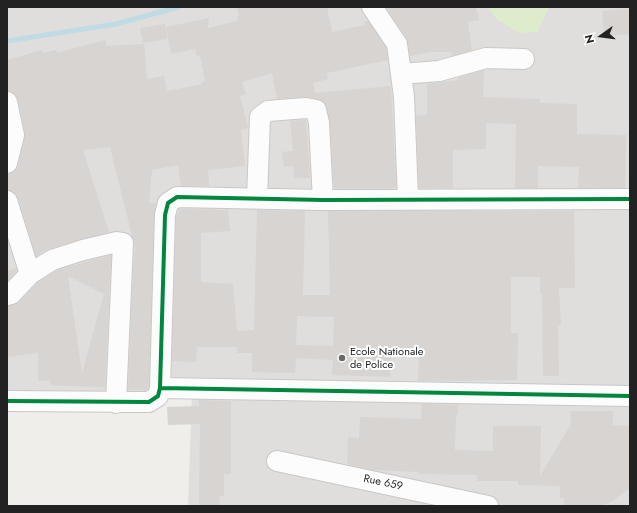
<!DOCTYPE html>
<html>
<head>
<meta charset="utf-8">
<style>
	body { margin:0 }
	#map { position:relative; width:637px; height:513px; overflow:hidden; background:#f0eeeb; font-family:Jost,sans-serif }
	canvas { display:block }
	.frame { position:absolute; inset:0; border:8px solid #222; pointer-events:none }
	.north { position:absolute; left:581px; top:16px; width:40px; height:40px; -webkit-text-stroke:3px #fff; paint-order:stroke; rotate:256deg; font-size:11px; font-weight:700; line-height:16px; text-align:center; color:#222 }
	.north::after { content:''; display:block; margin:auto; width:14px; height:18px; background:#222; clip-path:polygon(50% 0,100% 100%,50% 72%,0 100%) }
</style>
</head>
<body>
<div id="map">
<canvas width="637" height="513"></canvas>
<div class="frame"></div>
<div class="north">N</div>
</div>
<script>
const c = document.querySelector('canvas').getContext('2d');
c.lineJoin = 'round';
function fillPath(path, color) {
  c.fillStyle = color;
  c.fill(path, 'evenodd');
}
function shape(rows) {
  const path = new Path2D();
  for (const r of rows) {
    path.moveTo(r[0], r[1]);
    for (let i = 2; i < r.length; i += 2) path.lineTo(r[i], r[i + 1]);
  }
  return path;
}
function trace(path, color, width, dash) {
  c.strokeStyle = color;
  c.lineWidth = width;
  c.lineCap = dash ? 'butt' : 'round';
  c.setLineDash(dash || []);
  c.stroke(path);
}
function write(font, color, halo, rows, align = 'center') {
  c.font = font + ' Jost,sans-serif';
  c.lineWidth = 4;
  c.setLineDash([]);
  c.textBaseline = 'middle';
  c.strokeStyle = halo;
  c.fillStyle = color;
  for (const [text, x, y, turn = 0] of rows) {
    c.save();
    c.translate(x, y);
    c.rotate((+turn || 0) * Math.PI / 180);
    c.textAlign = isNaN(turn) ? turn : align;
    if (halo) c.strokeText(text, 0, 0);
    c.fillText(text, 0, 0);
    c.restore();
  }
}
fillPath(shape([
	[7,7,488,7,498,20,537,32,549,7,630,7,630,506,188,506,192,395,7,393]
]), '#dfdedc');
fillPath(shape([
	[488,7,549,7,537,32,519,33,498,20]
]), '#ddeccb');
trace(shape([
	[7,41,116,24,179,7]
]), '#bfdbe3', 5);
fillPath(shape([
	[237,7,327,7,332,32,365,25,364,22,368,21,386,48,388,60,327,73,328,79,313,83,315,93,391,86,396,188,334,188,330,122,324,102,308,97,277,99,272,73,242,82,246,94,240,96,248,127,241,130,245,166,208,170,209,186,181,186,178,165,152,170,149,203,156,203,154,215,149,386,146,390,128,390,134,252,136,252,110,147,83,150,109,232,48,249,36,256,18,198,14,192,7,190,7,174,15,171,18,166,25,133,18,99,15,94,7,91,7,60,42,50,42,53,56,50,57,53,105,40,107,46,144,44,147,79,164,76,167,91,202,84,201,82,205,81,200,55,197,56,195,49,171,54,166,27,209,18,208,28,238,21,237,16,239,16],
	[386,7,476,7,479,20,468,22,472,50,452,56,451,52,430,52,410,56,407,38],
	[630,9,630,34,604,36,602,11],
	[165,24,167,39,143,43,140,28],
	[484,70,483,97,540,99,540,103,577,104,577,134,626,135,625,188,578,188,579,167,538,166,538,188,515,188,516,124,486,123,486,149,453,150,453,188,419,188,416,116,427,115,427,84,458,80,457,78],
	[306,120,310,178,294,178,293,166,284,167,282,152,293,151,290,121],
	[180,209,228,210,230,231,201,233,201,282,233,284,237,331,254,330,257,210,305,211,303,295,330,295,328,211,574,211,575,288,559,288,561,325,558,325,559,376,543,376,542,294,540,294,540,277,511,277,511,333,518,333,517,380,418,381,419,354,391,353,390,377,332,375,333,360,296,358,295,373,252,372,252,353,237,353,237,347,197,347,196,362,172,361,176,217],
	[297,316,334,317,333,346,296,345],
	[111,255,105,387,50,385,50,380,38,381,38,353,7,357,7,306,19,302,37,283,57,270],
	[68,276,104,294,82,373],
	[16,269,17,271,7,282,7,271],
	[199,400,231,401,231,474,224,474,224,496,219,496,220,506,199,506,200,424,168,425,167,407,199,406],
	[422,404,458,405,458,415,456,415,455,450,493,451,493,426,541,426,540,476,571,424,570,411,613,411,613,425,630,426,629,489,609,503,597,506,564,506,564,498,560,498,560,486,518,485,518,481,477,481,477,475,419,474,419,472,373,470,347,464,348,437,359,438,360,417,421,419]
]), '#d7d4d2');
const street = shape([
	[372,7,397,44,404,97,408,199],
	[401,74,439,71,486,58,524,59],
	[7,102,14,135,7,163],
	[257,198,260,117,268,111,306,108,316,110,319,123,323,200],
	[7,201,30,274],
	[7,295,11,294,30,274,52,260,83,250,117,242,123,243,116,403],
	[160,388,630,396],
	[7,401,149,402,158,396,160,388,165,215,168,203,177,197,323,200,630,199],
	[277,461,488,506]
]);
trace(street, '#c9c8c7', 22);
trace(street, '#fdfcfc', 20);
trace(shape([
	[160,388,630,396],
	[7,401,149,402,158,396,160,388,165,215,168,203,177,197,323,200,630,199]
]), '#00873e', 4);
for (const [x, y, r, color] of [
	[342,358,4,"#6a6968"]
]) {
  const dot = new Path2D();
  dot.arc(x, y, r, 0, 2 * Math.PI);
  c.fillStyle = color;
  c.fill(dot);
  trace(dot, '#fff', 1.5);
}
write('11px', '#222', '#fff', [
	["Ecole Nationale",350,352],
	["de Police",350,365]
], 'left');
write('11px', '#222', '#fff', [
	["Rue 659",383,483,12]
]);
</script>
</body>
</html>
